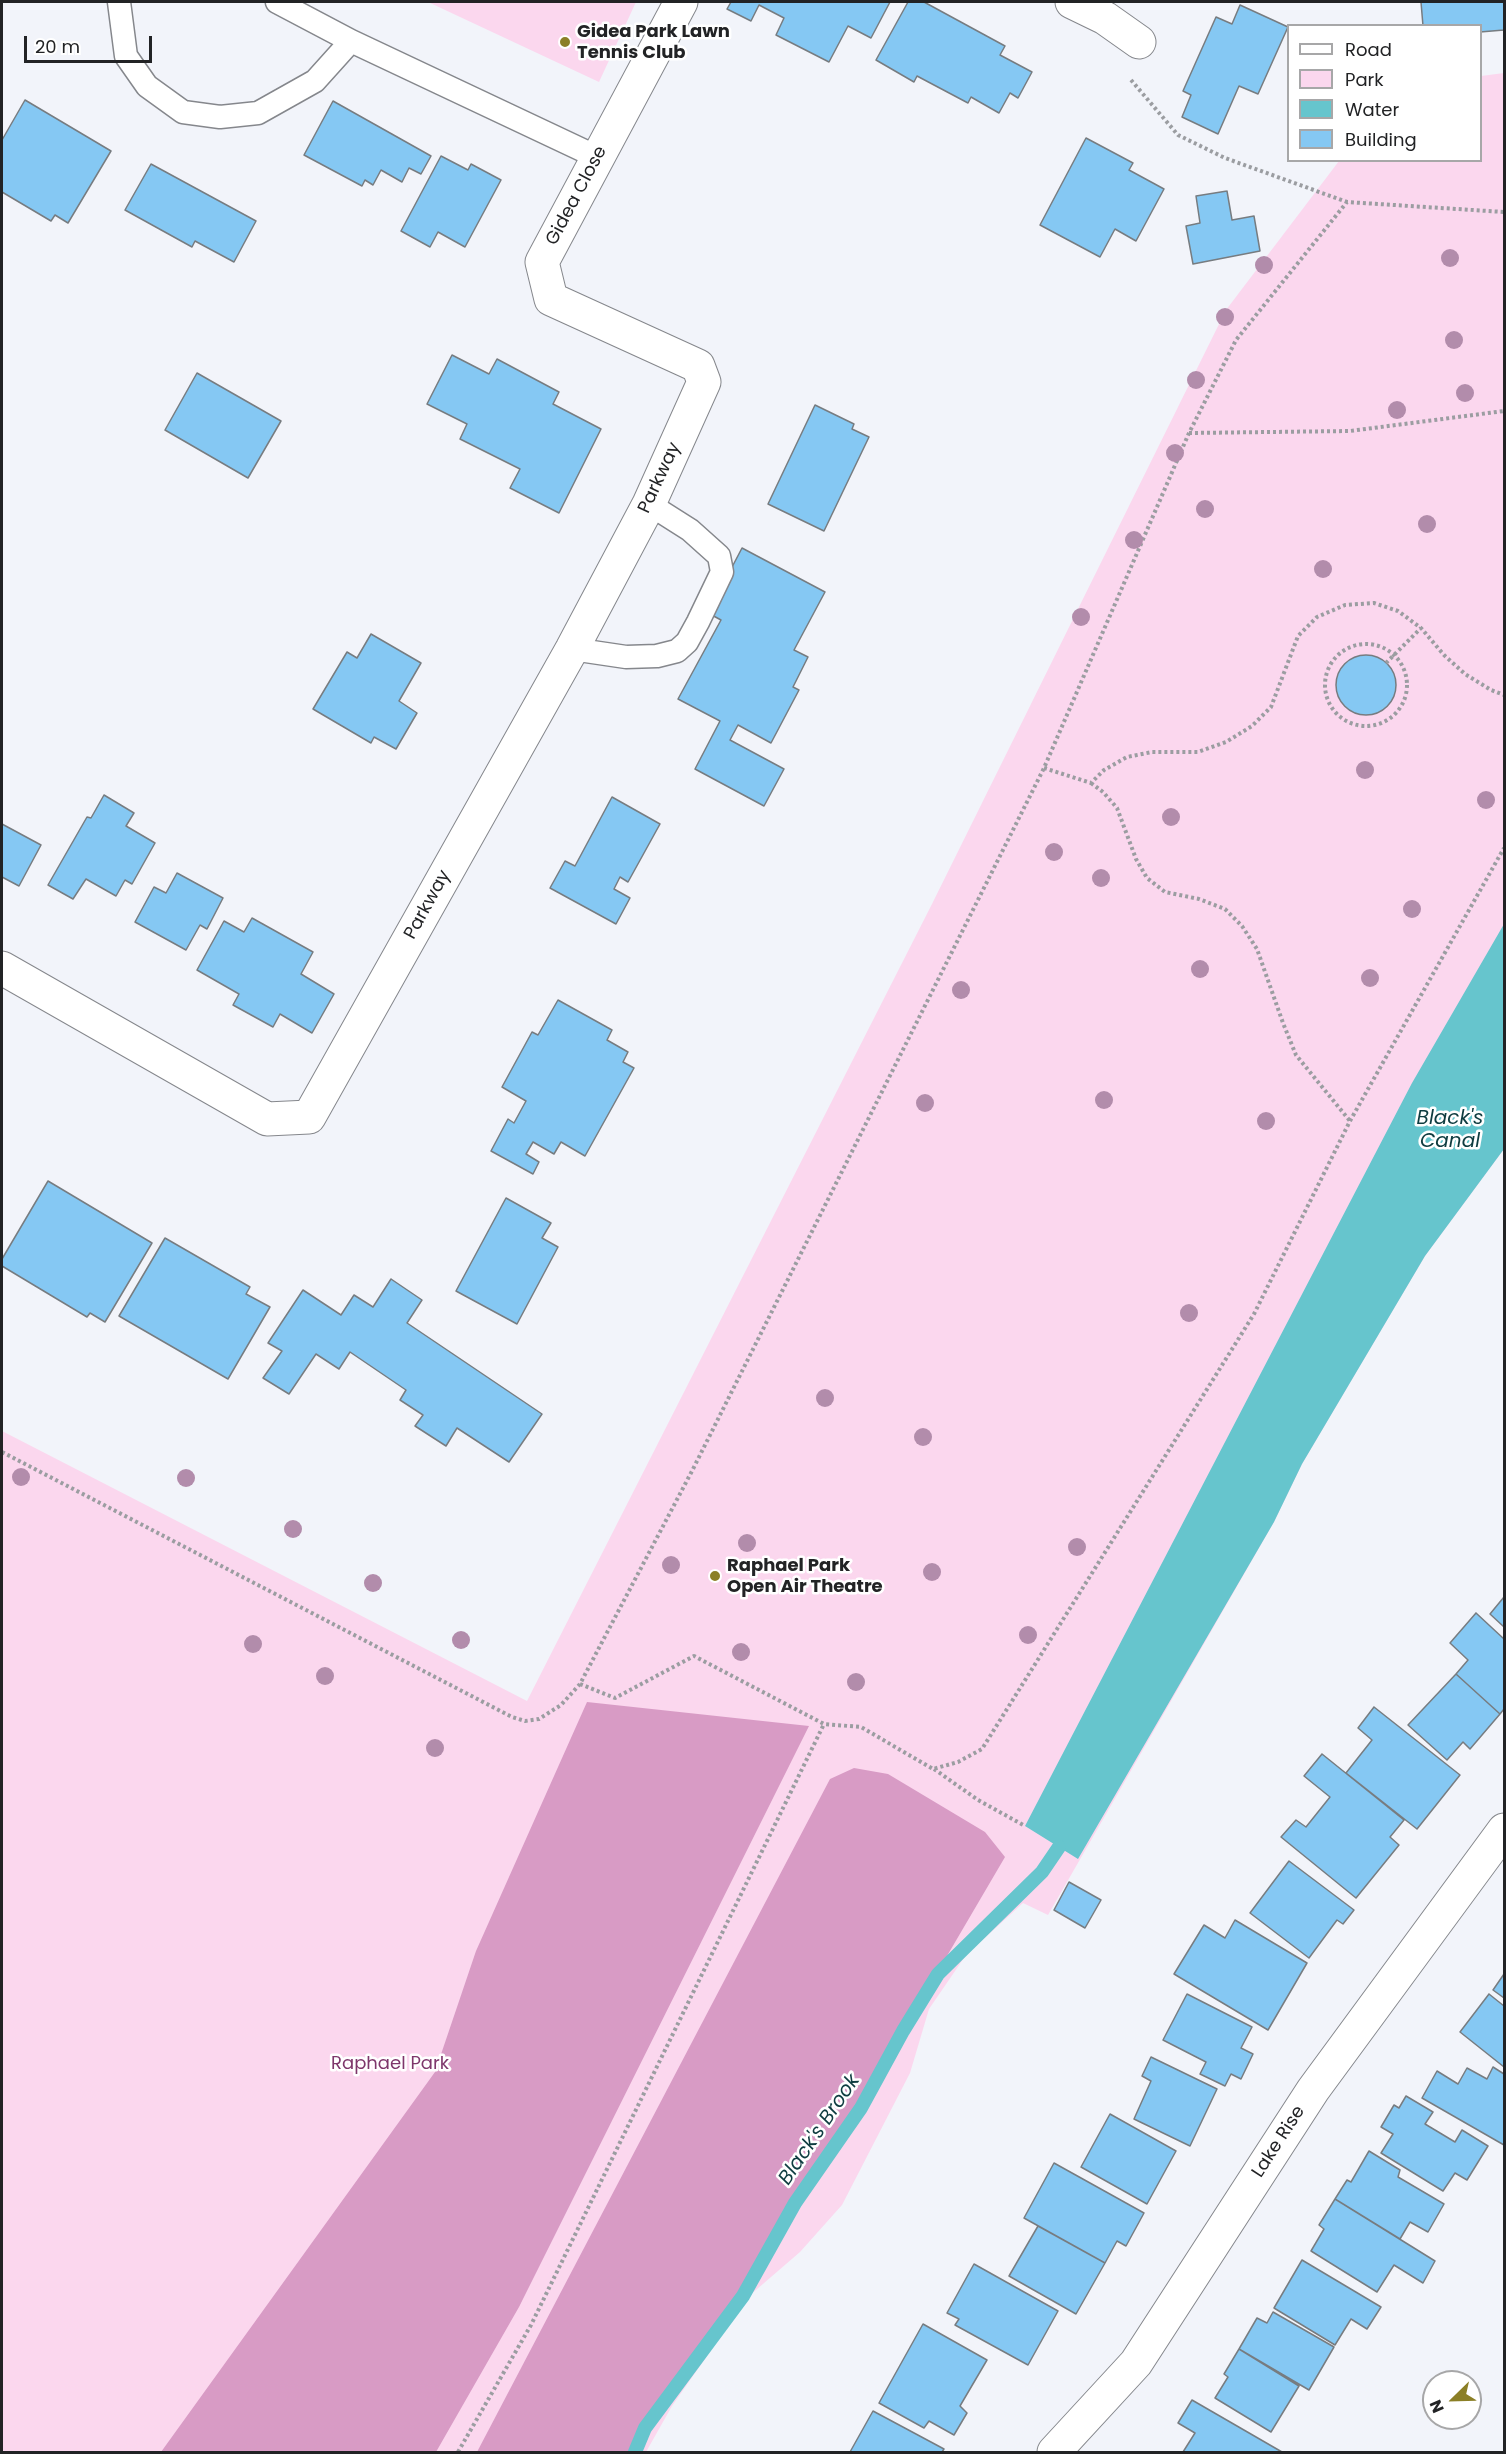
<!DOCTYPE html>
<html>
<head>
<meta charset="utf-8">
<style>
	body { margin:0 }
	#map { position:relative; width:1506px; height:2454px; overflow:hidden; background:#f2f4fa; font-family:Poppins,sans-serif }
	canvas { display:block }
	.frame { position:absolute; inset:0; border:3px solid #222325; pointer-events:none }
	.legend { position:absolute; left:1287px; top:24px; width:195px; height:138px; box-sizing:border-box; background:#fff; border:2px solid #a7a7a8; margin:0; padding:8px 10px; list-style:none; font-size:18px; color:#222325 }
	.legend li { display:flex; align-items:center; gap:12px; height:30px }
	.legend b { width:30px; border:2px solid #a7a7a8 }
	.north { position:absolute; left:1422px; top:2370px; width:60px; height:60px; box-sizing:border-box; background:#fff; border:2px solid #a7a7a8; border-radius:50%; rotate:247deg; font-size:16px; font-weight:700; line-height:24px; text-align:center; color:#222325 }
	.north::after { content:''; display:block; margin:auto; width:21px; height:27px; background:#8b7f26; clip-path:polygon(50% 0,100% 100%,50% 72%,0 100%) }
	.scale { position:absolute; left:24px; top:36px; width:128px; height:27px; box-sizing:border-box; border:3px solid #222325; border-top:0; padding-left:8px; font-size:18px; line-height:21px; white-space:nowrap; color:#222325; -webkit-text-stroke:4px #fff; paint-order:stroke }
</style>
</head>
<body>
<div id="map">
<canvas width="1506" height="2454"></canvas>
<div class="frame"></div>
<ul class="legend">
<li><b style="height:8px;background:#fff"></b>Road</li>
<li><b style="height:16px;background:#fbd7ee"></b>Park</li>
<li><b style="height:16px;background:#66c5cd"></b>Water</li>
<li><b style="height:16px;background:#85c8f3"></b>Building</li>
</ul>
<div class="north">N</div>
<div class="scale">20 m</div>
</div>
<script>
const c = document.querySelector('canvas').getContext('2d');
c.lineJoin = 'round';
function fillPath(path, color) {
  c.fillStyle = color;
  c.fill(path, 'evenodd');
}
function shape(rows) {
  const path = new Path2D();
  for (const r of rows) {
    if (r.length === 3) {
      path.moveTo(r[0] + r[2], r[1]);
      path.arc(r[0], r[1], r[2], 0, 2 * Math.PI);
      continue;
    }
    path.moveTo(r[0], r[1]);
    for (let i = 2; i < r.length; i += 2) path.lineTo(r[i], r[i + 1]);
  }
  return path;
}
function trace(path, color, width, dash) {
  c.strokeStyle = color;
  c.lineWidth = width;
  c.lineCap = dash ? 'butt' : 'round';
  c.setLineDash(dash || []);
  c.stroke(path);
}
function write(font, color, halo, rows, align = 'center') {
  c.font = font + ' Poppins,sans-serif';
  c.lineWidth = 5;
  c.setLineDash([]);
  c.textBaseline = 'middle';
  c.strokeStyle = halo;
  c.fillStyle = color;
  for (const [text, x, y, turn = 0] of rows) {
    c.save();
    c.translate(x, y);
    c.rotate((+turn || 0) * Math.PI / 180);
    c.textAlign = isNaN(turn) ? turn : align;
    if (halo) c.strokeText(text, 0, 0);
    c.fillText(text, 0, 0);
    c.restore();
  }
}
fillPath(shape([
	[428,2,636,2,599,82],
	[1504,73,1504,1149,1425,1256,1302,1464,1274,1522,1048,1915,1023,1903,966,1955,929,2009,910,2073,842,2205,800,2252,749,2296,672,2406,646,2452,2,2452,2,1431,527,1701,932,904,1226,310,1339,161,1480,160,1481,76]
]), '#fbd7ee');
fillPath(shape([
	[587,1702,809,1726,519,2307,436,2452,161,2452,435,2072,476,1951],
	[854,1768,888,1774,985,1832,1005,1857,903,2031,861,2108,795,2203,743,2296,645,2428,635,2452,477,2452,830,1779]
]), '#d89bc5');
fillPath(shape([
	[1504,924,1504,1149,1425,1256,1302,1464,1274,1522,1078,1859,1025,1826,1412,1083]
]), '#66c5cd');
trace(shape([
	[635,2452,645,2428,743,2296,795,2203,861,2108,903,2031,938,1974,1042,1872,1059,1847]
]), '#66c5cd', 14);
const building = shape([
	[731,2,890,2,871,38,848,26,829,62,776,35,784,18,759,5,751,21,727,9,731,2],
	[908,2,924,2,1005,46,1000,55,1032,72,1018,98,1010,93,999,113,971,97,968,103,917,76,914,82,876,60,908,2],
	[1421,2,1504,2,1504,30,1480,32,1480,26,1423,26,1421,2],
	[1240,5,1288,27,1258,94,1239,86,1218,134,1182,117,1191,95,1183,91,1216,17,1232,24,1240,5],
	[25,100,111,151,68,223,55,215,51,221,2,192,2,140,25,100],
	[333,101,431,156,421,174,409,168,402,182,381,170,373,185,365,180,362,186,304,155,333,101],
	[1086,138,1133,163,1129,170,1164,189,1136,241,1115,229,1100,257,1040,225,1086,138],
	[441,156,468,170,471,164,501,180,465,247,438,232,430,247,401,231,441,156],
	[151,164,256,221,234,262,195,241,192,247,125,210,151,164],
	[1227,191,1232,220,1254,216,1260,251,1193,264,1186,226,1200,223,1196,196,1227,191],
	[452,355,489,374,497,359,559,392,553,404,601,429,559,513,510,488,520,469,460,439,467,424,427,404,452,355],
	[197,373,281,421,248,478,165,430,197,373],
	[815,405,854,424,852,429,869,437,824,531,768,504,815,405],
	[742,548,825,592,794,650,808,657,793,687,799,690,771,743,738,725,730,740,784,769,764,806,695,769,720,721,678,699,721,620,708,613,742,548],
	[371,634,421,663,399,701,417,713,396,749,374,737,371,743,313,709,347,652,357,658,371,634],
	[1366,685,30],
	[104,795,134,813,126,826,155,843,132,884,125,880,116,896,86,879,73,899,48,885,87,817,91,818,104,795],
	[612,797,660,824,628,882,620,877,614,889,630,898,616,924,550,888,565,861,575,866,612,797],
	[2,824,41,845,19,886,2,877,2,824],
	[177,873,223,898,207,929,200,925,186,950,135,922,154,887,166,893,177,873],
	[252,918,313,952,301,974,334,994,312,1033,280,1014,273,1027,233,1005,239,994,197,970,224,921,244,932,252,918],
	[558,1000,612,1030,607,1040,628,1052,623,1062,634,1068,585,1156,561,1142,554,1154,533,1142,526,1154,539,1162,533,1174,491,1151,508,1119,514,1123,526,1101,502,1087,532,1032,538,1035,558,1000],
	[48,1181,152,1243,105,1322,90,1313,87,1317,2,1266,2,1259,48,1181],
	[506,1198,551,1223,542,1238,558,1247,517,1324,456,1291,506,1198],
	[165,1238,250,1287,246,1294,270,1307,228,1379,119,1316,165,1238],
	[391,1279,422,1300,407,1323,542,1414,509,1462,457,1428,446,1446,415,1426,423,1415,400,1400,406,1390,350,1352,339,1369,316,1354,289,1394,263,1378,282,1351,268,1343,303,1290,341,1315,354,1295,373,1307,391,1279],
	[1504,1597,1504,1627,1490,1614,1504,1597],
	[1476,1613,1504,1639,1504,1709,1500,1714,1456,1674,1468,1660,1450,1643,1476,1613],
	[1456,1674,1500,1714,1470,1749,1463,1742,1447,1760,1408,1725,1456,1674],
	[1374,1707,1460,1775,1417,1829,1346,1773,1372,1740,1358,1728,1374,1707],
	[1322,1754,1404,1820,1390,1837,1399,1845,1356,1898,1281,1837,1296,1820,1306,1827,1330,1797,1304,1776,1322,1754],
	[1289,1861,1354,1910,1343,1924,1337,1920,1309,1958,1250,1913,1289,1861],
	[1069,1882,1101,1900,1085,1928,1054,1910,1069,1882],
	[1235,1920,1307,1963,1268,2030,1174,1974,1204,1925,1225,1938,1235,1920],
	[1504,1974,1504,1998,1493,1990,1504,1974],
	[1187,1994,1252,2027,1241,2048,1253,2054,1241,2079,1231,2074,1225,2086,1200,2074,1206,2062,1163,2040,1187,1994],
	[1489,1994,1504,2006,1504,2067,1460,2032,1489,1994],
	[1151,2057,1217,2089,1190,2146,1134,2119,1151,2081,1142,2076,1151,2057],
	[1493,2067,1504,2074,1504,2145,1422,2098,1437,2071,1458,2084,1467,2068,1487,2079,1493,2067],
	[1406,2096,1433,2112,1425,2124,1455,2142,1462,2130,1488,2146,1467,2180,1455,2173,1443,2191,1381,2153,1393,2134,1381,2127,1394,2105,1399,2108,1406,2096],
	[1110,2114,1176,2151,1147,2204,1081,2167,1110,2114],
	[1369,2151,1400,2170,1398,2177,1444,2204,1428,2232,1410,2222,1400,2239,1335,2199,1347,2180,1351,2182,1369,2151],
	[1054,2163,1144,2213,1126,2246,1117,2241,1105,2263,1024,2218,1054,2163],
	[1335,2199,1435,2261,1423,2283,1394,2265,1377,2292,1311,2251,1324,2229,1319,2225,1335,2199],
	[1038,2226,1105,2263,1076,2314,1009,2276,1038,2226],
	[1302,2260,1381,2307,1367,2329,1351,2319,1335,2345,1274,2308,1302,2260],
	[974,2264,1058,2311,1028,2365,955,2325,959,2319,947,2313,974,2264],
	[1273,2312,1334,2347,1309,2390,1239,2349,1257,2318,1267,2323,1273,2312],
	[923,2324,987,2360,960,2406,967,2413,954,2435,929,2421,924,2428,879,2403,923,2324],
	[1239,2349,1299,2386,1271,2432,1215,2398,1228,2377,1224,2374,1239,2349],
	[1192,2400,1282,2452,1183,2452,1195,2433,1178,2423,1192,2400],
	[873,2411,944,2449,942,2452,850,2452,873,2411]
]);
fillPath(building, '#85c8f3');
trace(building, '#777c80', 1.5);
const service = shape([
	[119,2,126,56,147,86,183,112,220,117,258,113,315,81,351,41,597,157],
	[277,2,351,41],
	[572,649,626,657,657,656,677,651,687,642,698,622,722,572,719,556,690,530,649,504]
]);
const minor = shape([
	[1072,2,1105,18,1139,42],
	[2,968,267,1119,309,1117,572,649,649,504,704,382,698,366,551,299,542,262,681,2],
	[1054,2452,1136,2363,1313,2090,1504,1830]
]);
trace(service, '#85878c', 25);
trace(minor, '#85878c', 35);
trace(shape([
	[1131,80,1178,135,1225,158,1347,202],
	[1189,433,1350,431,1504,411],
	[1366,685,41],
	[1386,663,1421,628],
	[1044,768,1091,783,1104,770,1127,757,1152,752,1198,752,1226,742,1252,726,1271,707,1298,636,1317,617,1345,605,1374,603,1398,611,1421,628,1444,655,1465,674,1491,690,1504,695],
	[1091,783,1103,792,1117,808,1136,859,1147,878,1165,892,1199,899,1225,909,1242,926,1257,949,1283,1023,1296,1055,1350,1121],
	[2,1452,512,1717,525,1721,539,1719,561,1705,580,1684,692,1471,1044,768,1189,433,1236,340,1347,202,1504,212],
	[580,1684,615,1698,694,1656,824,1724,861,1727,933,1769,958,1762,982,1749,1254,1314,1350,1121,1504,848],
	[934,1769,978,1800,1025,1826],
	[458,2452,531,2325,824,1724]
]), '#9b9da1', 4, [3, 3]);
trace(service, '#fff', 22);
trace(minor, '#fff', 33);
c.fillStyle = '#b28cab';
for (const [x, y] of [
	[1450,258],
	[1264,265],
	[1225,317],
	[1454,340],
	[1196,380],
	[1465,393],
	[1397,410],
	[1175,453],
	[1205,509],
	[1427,524],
	[1134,540],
	[1323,569],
	[1081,617],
	[1365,770],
	[1486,800],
	[1171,817],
	[1054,852],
	[1101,878],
	[1412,909],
	[1200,969],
	[1370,978],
	[961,990],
	[1104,1100],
	[925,1103],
	[1266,1121],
	[1189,1313],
	[825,1398],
	[923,1437],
	[21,1477],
	[186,1478],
	[293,1529],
	[747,1543],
	[1077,1547],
	[671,1565],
	[932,1572],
	[373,1583],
	[1028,1635],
	[461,1640],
	[253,1644],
	[741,1652],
	[325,1676],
	[856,1682],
	[435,1748]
]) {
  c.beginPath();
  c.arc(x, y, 9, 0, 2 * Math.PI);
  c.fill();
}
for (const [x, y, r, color] of [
	[565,42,6,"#8b7f26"],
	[715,1576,6,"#8b7f26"]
]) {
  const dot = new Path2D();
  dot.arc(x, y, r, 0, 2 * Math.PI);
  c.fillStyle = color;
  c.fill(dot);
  trace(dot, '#fff', 2);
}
write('bold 18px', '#222325', '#fff', [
	["Gidea Park Lawn",577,32],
	["Tennis Club",577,53],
	["Raphael Park",727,1566],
	["Open Air Theatre",727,1587]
], 'left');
write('18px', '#222325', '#fff', [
	["Gidea Close",577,196,-62],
	["Parkway",660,478,-65],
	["Parkway",428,905,-61],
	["Lake Rise",1279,2142,-57]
]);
write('18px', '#7e366b', '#fff', [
	["Raphael Park",390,2064]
]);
write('italic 20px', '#0e3c40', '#fff', [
	["Black's",1450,1119],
	["Canal",1450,1142],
	["Black's Brook",820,2130,-56]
]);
</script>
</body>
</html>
